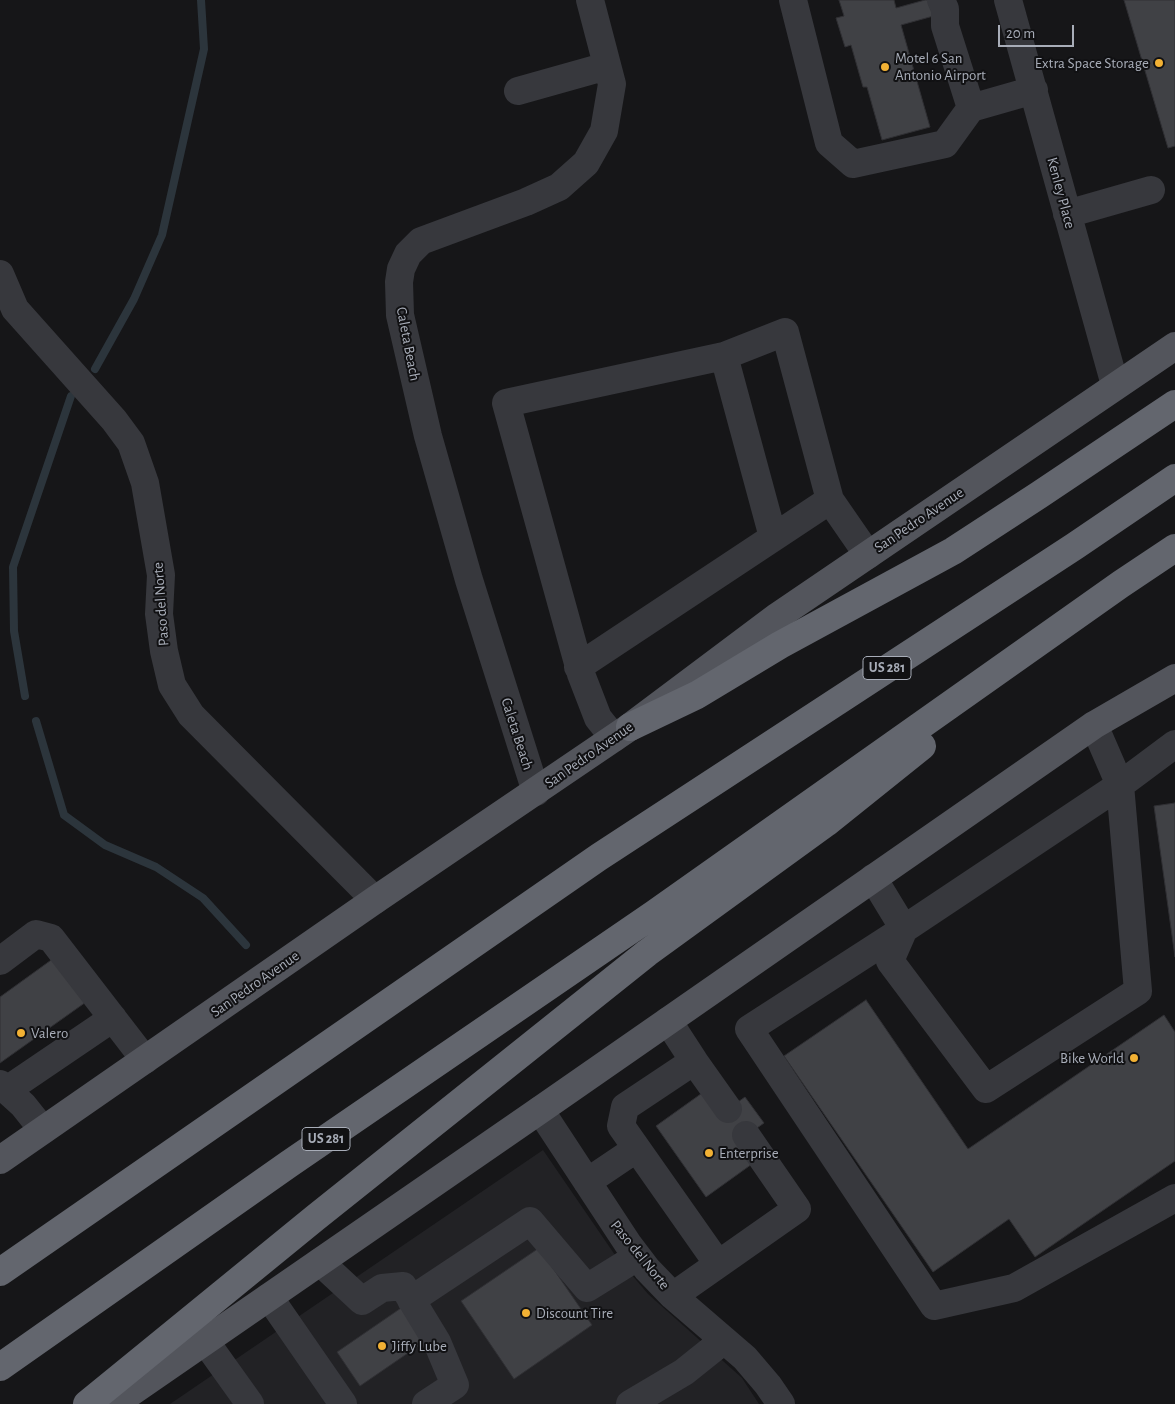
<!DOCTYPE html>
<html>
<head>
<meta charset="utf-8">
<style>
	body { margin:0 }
	#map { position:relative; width:1175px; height:1404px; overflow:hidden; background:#161618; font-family:"Alegreya Sans",sans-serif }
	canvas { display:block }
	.scale { position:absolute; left:998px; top:25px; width:76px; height:22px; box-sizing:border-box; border:2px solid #a8adb8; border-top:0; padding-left:6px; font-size:15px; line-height:18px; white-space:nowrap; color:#a8adb8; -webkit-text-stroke:4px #111113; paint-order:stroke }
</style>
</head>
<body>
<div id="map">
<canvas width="1175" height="1404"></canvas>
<div class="scale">20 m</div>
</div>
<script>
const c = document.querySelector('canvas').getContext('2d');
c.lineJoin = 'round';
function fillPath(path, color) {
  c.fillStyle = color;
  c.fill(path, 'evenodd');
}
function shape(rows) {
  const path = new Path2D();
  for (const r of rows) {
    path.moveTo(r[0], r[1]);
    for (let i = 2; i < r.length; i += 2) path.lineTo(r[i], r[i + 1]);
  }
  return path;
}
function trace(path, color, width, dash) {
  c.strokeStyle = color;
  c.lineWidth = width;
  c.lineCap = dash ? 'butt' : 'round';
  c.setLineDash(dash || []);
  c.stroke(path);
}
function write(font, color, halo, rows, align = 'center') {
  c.font = font + ' "Alegreya Sans",sans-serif';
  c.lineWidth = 4;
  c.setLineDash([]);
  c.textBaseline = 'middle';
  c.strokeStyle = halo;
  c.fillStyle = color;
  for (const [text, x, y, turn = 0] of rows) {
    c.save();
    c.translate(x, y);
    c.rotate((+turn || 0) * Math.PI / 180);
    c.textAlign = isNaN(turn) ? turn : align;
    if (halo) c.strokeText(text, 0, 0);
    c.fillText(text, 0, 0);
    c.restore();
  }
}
fillPath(shape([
	[543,1150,615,1255,648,1294,742,1378,759,1404,170,1404]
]), '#222225');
trace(shape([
	[95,369,134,299,162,235,204,49,201,0],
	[25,696,14,631,13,567,71,396],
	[36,721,64,815,105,845,156,867,203,898,246,945]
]), '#2c353c', 8);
const building = shape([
	[839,0,894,0,896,8,925,0,932,0,937,15,901,25,930,127,882,140,867,87,863,87,851,45,845,47,836,18,844,16,839,0],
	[1124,0,1175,0,1175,146,1168,148,1124,0],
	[1175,803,1175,957,1154,806,1175,803],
	[54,958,86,1002,0,1063,0,997,54,958],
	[866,1000,968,1149,1164,1015,1175,1032,1175,1161,1035,1257,1009,1219,933,1272,784,1056,866,1000],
	[705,1091,721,1114,745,1097,764,1123,736,1143,752,1164,706,1197,656,1126,705,1091],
	[539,1248,592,1325,514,1379,461,1301,539,1248],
	[404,1306,427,1340,360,1386,337,1352,404,1306]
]);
fillPath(building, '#404145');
trace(building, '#303034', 1);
trace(shape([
	[793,0,829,143,853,164,945,144,971,108,1034,90],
	[941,0,945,9,945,26,971,108],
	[1008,0,1115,385],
	[518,91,607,66],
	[1067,214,1151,190],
	[0,274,15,309,114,420,131,443,145,483,161,575,159,614,164,651,172,685,191,715,375,900],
	[724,356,773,537],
	[578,667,830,500],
	[1094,725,1120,785,1138,991,986,1089,890,961,904,929,1120,785,1175,744],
	[614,738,598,718,581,674,506,403,724,356,785,332,830,500,868,555],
	[536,792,469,580,428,436,400,315,399,282,401,269,408,254,421,241,526,202,559,187,586,163,604,131,612,84,590,0],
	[873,878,904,929,749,1029,934,1306,1014,1288,1175,1198],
	[0,961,36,934,51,938,145,1060],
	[668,1021,694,1061,625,1107,621,1126,718,1264],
	[694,1061,728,1109],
	[0,1084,23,1105,43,1130],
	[7,1090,113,1018],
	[540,1110,628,1244,647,1269,673,1296,745,1358,768,1385,781,1404],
	[587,1182,636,1149],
	[320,1262,362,1301,382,1288,403,1286,437,1342,455,1385,426,1404],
	[673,1296,797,1209,746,1135],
	[269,1297,343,1404],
	[411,1300,530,1221,587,1288,637,1257],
	[205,1341,250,1404],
	[630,1404,684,1372,724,1340]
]), '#37383d', 28);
trace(shape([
	[0,1160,375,900,630,727,778,616,1175,346],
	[114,1404,540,1110,1094,725,1175,678]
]), '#53555c', 28);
trace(shape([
	[630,727,697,695,780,645,953,551,1039,495,1175,404],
	[0,1272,599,857,1075,546,1175,478],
	[0,1367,289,1164,654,914,1121,584,1175,548],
	[87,1404,315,1218,647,953,826,823,922,746]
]), '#63666e', 28);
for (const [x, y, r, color] of [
	[1159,63,5,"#f2b134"],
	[885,67,5,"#f2b134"],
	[21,1033,5,"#f2b134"],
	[1134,1058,5,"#f2b134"],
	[709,1153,5,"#f2b134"],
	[526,1313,5,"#f2b134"],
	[382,1346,5,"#f2b134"]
]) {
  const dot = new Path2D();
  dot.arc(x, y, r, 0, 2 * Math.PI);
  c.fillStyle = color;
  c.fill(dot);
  trace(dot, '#111113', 2);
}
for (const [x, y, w] of [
	[887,668,48],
	[326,1139,48]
]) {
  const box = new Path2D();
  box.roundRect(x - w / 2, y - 11.5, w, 23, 4);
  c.fillStyle = '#111113';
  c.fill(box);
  trace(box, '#a8adb8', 1);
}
write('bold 14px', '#a8adb8', null, [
	["US 281",887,668],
	["US 281",326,1139]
]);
write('15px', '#a8adb8', '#111113', [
	["Motel 6 San",895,58],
	["Antonio Airport",895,75],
	["Extra Space Storage",1149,63,"right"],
	["Valero",31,1033],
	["Bike World",1124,1058,"right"],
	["Enterprise",719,1153],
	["Discount Tire",536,1313],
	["Jiffy Lube",392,1346]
], 'left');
write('15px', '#a8adb8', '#111113', [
	["Kenley Place",1061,193,75],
	["Caleta Beach",408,344,79],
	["San Pedro Avenue",919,520,-34],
	["Paso del Norte",161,604,-94],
	["Caleta Beach",517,734,72],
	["San Pedro Avenue",589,755,-35],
	["San Pedro Avenue",255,984,-35],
	["Paso del Norte",640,1255,51]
]);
</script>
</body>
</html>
